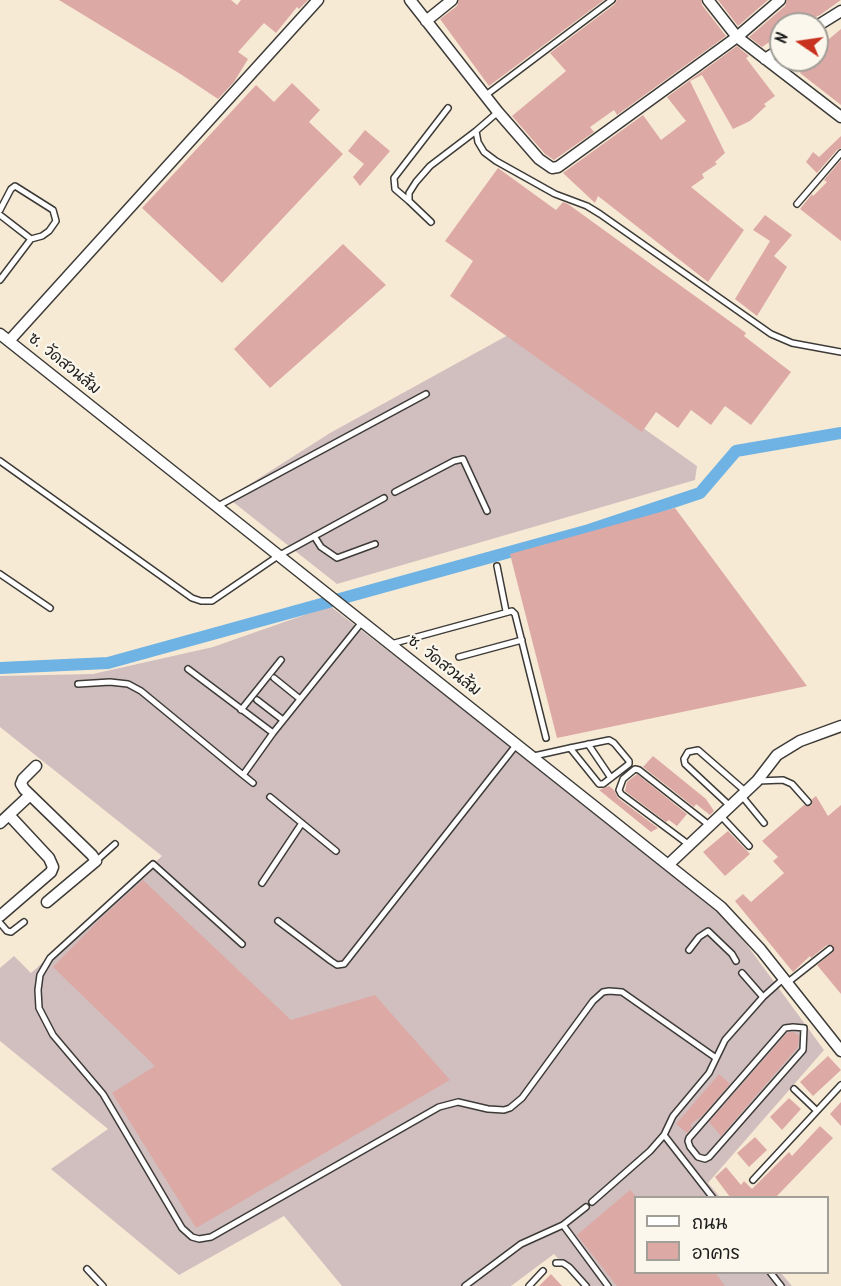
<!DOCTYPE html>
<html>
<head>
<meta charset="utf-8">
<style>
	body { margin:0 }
	#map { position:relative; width:841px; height:1286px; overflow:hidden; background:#f7ead5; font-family:Kalam,"Playpen Sans Thai",sans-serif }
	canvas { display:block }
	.legend { position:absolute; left:634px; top:1196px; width:195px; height:78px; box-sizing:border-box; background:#fbf7ec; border:2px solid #a29f99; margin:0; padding:8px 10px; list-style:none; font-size:18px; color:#1c1c1c }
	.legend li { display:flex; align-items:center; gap:12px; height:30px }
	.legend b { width:30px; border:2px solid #a29f99 }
	.north { position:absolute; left:769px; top:12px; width:60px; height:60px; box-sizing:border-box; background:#fbf7ec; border:2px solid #a29f99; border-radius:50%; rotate:283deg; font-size:16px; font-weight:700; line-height:24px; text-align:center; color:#1c1c1c }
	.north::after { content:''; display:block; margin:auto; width:21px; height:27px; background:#c8321e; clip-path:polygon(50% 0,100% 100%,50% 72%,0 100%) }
</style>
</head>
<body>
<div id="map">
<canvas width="841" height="1286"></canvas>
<ul class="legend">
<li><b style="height:8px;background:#fff"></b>ถนน</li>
<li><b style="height:16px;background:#dda9a5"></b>อาคาร</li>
</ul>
<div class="north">N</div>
</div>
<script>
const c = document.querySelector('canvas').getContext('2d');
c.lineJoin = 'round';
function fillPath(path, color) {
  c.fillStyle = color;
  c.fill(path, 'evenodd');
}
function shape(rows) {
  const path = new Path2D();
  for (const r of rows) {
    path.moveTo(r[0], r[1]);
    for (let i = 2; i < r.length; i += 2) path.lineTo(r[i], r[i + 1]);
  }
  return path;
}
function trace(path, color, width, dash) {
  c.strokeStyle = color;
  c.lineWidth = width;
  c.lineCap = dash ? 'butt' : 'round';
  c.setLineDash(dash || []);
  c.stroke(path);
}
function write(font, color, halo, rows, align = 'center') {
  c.font = font + ' Kalam,"Playpen Sans Thai",sans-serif';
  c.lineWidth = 4.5;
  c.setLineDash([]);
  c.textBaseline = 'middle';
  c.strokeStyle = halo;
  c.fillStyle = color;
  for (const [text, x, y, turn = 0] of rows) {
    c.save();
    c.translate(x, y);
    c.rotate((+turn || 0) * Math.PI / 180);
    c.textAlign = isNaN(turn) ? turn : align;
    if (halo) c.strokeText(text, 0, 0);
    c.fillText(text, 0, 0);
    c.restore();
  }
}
fillPath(shape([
	[510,334,697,466,695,480,337,584,228,498,330,433],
	[330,606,705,896,747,945,824,1050,708,1183,720,1197,636,1198,636,1272,781,1273,792,1286,582,1286,554,1254,511,1286,342,1286,284,1216,179,1275,51,1169,108,1129,0,1041,0,968,14,956,31,973,162,856,0,727,0,676,93,674,213,647]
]), '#d1bfbf');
trace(shape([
	[0,668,108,663,589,530,700,493,736,451,841,433]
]), '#6eb3e4', 12);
fillPath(shape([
	[59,0,231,0,237,5,241,0,308,0,299,9,297,7,276,33,264,23,238,52,248,59,234,82,218,99,182,75],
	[459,0,604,0,489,86,440,19,457,6],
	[617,0,701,0,702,5,726,36,617,115,614,110,590,127,594,132,554,160,545,154,512,116,566,71,550,53,615,4],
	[718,0,768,0,738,26],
	[787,0,841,0,820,15,800,24,781,24,781,34,762,47,749,37,785,6],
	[841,29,841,105,800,73,810,60,817,60,817,51,823,44],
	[737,46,749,56,746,58,775,96,764,104,766,106,750,121,733,129,702,75,690,81,725,153,715,162,717,164,702,174,704,178,691,187,744,230,708,282,598,196,595,203,563,173,643,115,661,140,686,121,667,97],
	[292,83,320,110,309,122,343,154,222,283,142,208,256,85,274,102],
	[365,130,390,151,360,186,353,177,364,164,348,151],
	[841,136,841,148,837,150,817,173,806,162,813,152,819,157],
	[841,160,841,241,800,209,812,194,813,196,827,182,824,180],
	[498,168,556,210,563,202,568,204,746,333,744,336,791,372,751,425,725,406,711,425,691,410,678,428,656,412,642,432,450,296,473,261,445,241],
	[765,215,792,235,774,256,787,267,757,316,735,299,770,241,753,230],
	[343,244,386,285,270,388,234,349],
	[675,508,807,686,557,738,510,554],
	[653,756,706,799,714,811,710,815,696,804,694,807,643,767],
	[637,774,687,814,677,826,669,820,666,822,625,791,627,782],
	[609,786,614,790,618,798,658,828,651,832,599,790],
	[816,796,828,816,841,805,841,994,817,965,833,952,833,946,827,945,811,958,810,956,793,972,735,901,743,894,751,902,784,873,773,861,778,857,762,841,804,805,811,806,812,799],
	[728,831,750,854,725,876,703,852],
	[143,880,291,1020,375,995,450,1080,196,1228,112,1093,155,1066,53,967,100,919],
	[794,1032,799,1036,798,1047,721,1136,709,1122,787,1033],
	[828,1056,841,1070,813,1096,800,1082],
	[719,1074,730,1084,703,1115,690,1125,692,1127,687,1133,676,1124],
	[789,1098,801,1109,782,1130,770,1117],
	[841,1102,841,1126,830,1114],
	[820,1126,833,1138,776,1197,730,1197,715,1177,726,1167,741,1185,744,1181,752,1189,789,1152,792,1156],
	[755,1137,767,1150,749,1167,737,1153],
	[630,1190,636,1196,636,1272,715,1272,725,1286,617,1286,577,1235],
	[551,1274,562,1286,539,1286]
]), '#dda9a5');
const service = shape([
	[486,95,612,0],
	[498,112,476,131,478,142,484,152,496,161,555,194,587,206,600,214,771,334,792,343,841,352],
	[409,201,395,189,394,178,448,108],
	[797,204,841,153],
	[0,210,11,189,15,186,53,210,56,221,49,231,42,236,31,239,0,280],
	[0,215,31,239],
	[431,222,409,201,409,193,416,182,430,166,476,131],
	[0,461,192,598,201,601,212,601,278,556,384,498],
	[395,492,454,461,463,459,487,511],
	[218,506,426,394],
	[314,536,321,547,337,558,375,544],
	[497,566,506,611],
	[0,574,50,608],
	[391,644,512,611,515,614,546,738],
	[459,657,522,640],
	[188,669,273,733],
	[274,678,300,699],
	[78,684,110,682,128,684,141,691,243,775],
	[257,700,283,720],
	[241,710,281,660],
	[588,744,611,778],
	[534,756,570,748,609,740,614,743,629,761,629,764,603,784,599,784,570,748],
	[758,781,783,780,792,784,808,802],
	[253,783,243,775,273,733,362,622],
	[741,795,764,823],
	[270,797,336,851],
	[730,806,685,764,684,759,688,752,698,750,745,791],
	[720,815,749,846],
	[688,844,621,794,619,790,623,779,635,769,639,770,709,825],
	[96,861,115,844],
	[262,883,302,823],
	[278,921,331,961,337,965,344,964,517,744],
	[0,923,7,931,11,932,24,922],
	[242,944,153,864,50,958,40,975,38,990,39,1008,53,1035,103,1094,182,1228,192,1237,199,1239,211,1237,439,1107,458,1102,488,1109,504,1110,510,1108,522,1098,593,1001,603,992,609,991,622,992,716,1058],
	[689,950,699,937,708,931,732,954,736,961],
	[742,973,763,997],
	[787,983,830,949],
	[793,1027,804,1028,803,1050,709,1157,705,1159,698,1157,690,1147,688,1141,689,1138,785,1028,793,1027],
	[794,1089,817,1111],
	[664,1135,713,1198],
	[753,1180,841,1085],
	[592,1202,650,1151,664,1135,673,1116,709,1073,725,1040,763,997,783,979],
	[586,1207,563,1225,608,1286],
	[556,1263,563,1263,569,1267,586,1286],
	[87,1269,103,1286],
	[770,1272,781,1286],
	[465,1286,521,1244,563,1225],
	[529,1286,543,1271]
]);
const minor = shape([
	[410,0,498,112,539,159,552,168,558,167,737,37,780,0],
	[708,0,737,37,841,117],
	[426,21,452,0],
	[817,26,841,11],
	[765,59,781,49],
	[0,334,721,907,761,950,841,1051],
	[9,341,318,0],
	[36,766,23,779,21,784,24,789,92,855,96,861,47,902],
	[0,823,30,795],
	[669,864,757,781,777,755,800,741,841,726],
	[0,916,51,872,53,867,49,858,9,815]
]);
trace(service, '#3d3b38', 8);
trace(minor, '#3d3b38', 13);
trace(service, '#fff', 5);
trace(minor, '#fff', 10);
write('16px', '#1c1c1c', '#fbf7ec', [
	["ซ. วัดสวนส้ม",63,365,39],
	["ซ. วัดสวนส้ม",443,667,38]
]);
</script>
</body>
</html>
